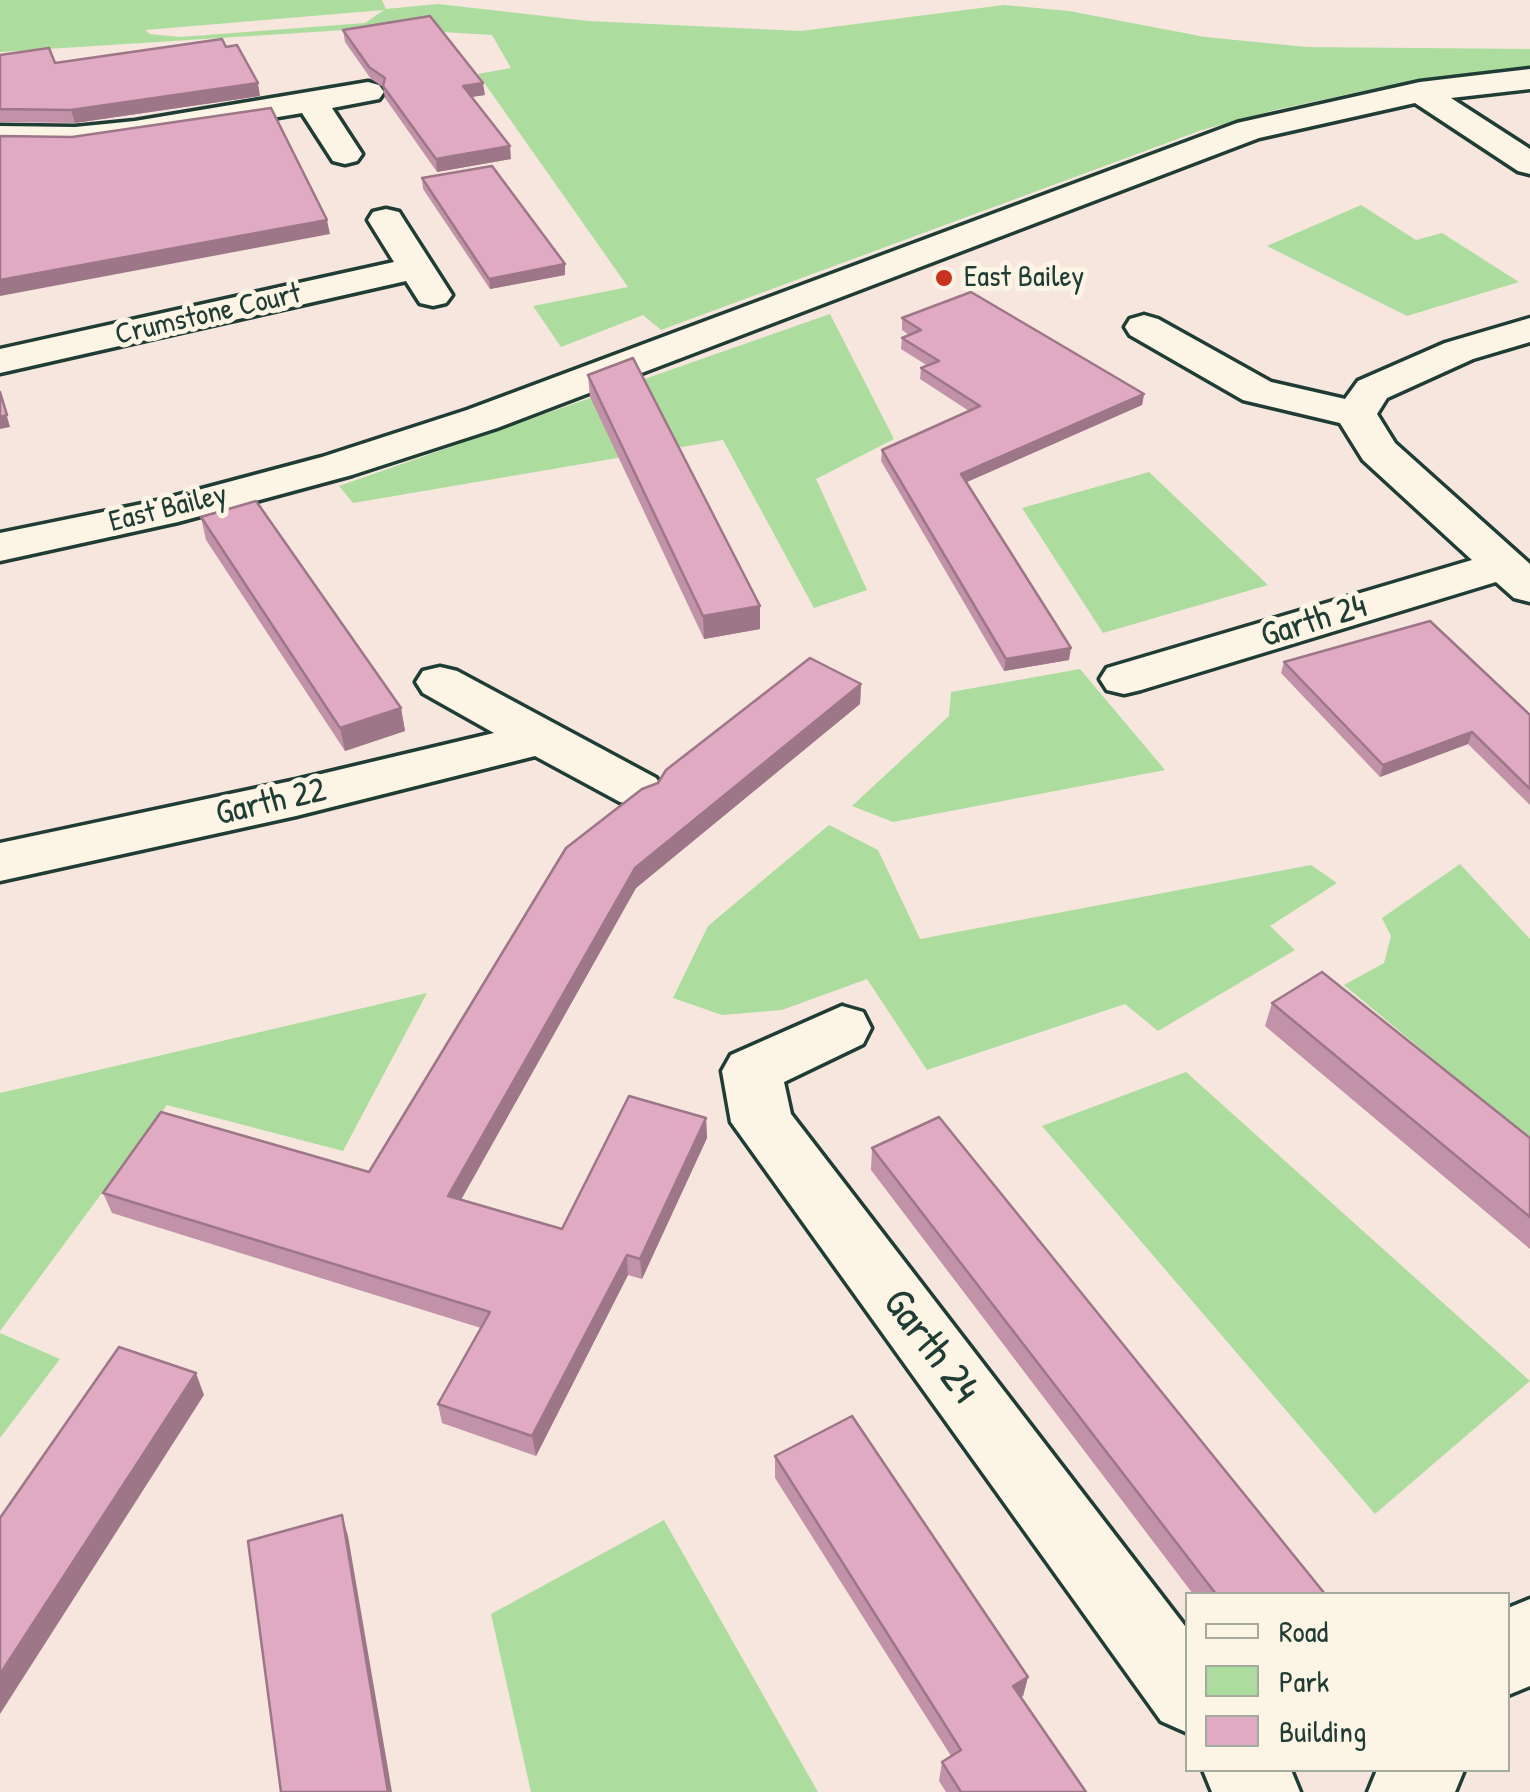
<!DOCTYPE html>
<html>
<head>
<meta charset="utf-8">
<style>
	body { margin:0 }
	#map { position:relative; width:1530px; height:1792px; overflow:hidden; background:#f6e6de; font-family:"Patrick Hand",sans-serif }
	canvas { display:block }
	.legend { position:absolute; left:1185px; top:1592px; width:325px; height:180px; box-sizing:border-box; background:#fcf5e5; border:2px solid #a4ab9e; margin:0; padding:12px 18px; list-style:none; font-size:30px; color:#1f3d34 }
	.legend li { display:flex; align-items:center; gap:20px; height:50px }
	.legend b { width:50px; border:2px solid #a4ab9e }
</style>
</head>
<body>
<div id="map">
<canvas width="1530" height="1792"></canvas>
<ul class="legend">
<li><b style="height:12px;background:#fcf5e5"></b>Road</li>
<li><b style="height:28px;background:#acdd9e"></b>Park</li>
<li><b style="height:28px;background:#e0aac3"></b>Building</li>
</ul>
</div>
<script>
const c = document.querySelector('canvas').getContext('2d');
c.lineJoin = 'round';
function fillPath(path, color) {
  c.fillStyle = color;
  c.fill(path, 'evenodd');
}
function shape(rows) {
  const path = new Path2D();
  for (const r of rows) {
    path.moveTo(r[0], r[1]);
    for (let i = 2; i < r.length; i += 2) path.lineTo(r[i], r[i + 1]);
  }
  return path;
}
function trace(path, color, width, dash) {
  c.strokeStyle = color;
  c.lineWidth = width;
  c.lineCap = dash ? 'butt' : 'round';
  c.setLineDash(dash || []);
  c.stroke(path);
}
function write(font, color, halo, rows, align = 'center') {
  c.font = font + ' "Patrick Hand",sans-serif';
  c.lineWidth = 10;
  c.setLineDash([]);
  c.textBaseline = 'middle';
  c.strokeStyle = halo;
  c.fillStyle = color;
  for (const [text, x, y, turn = 0] of rows) {
    c.save();
    c.translate(x, y);
    c.rotate((+turn || 0) * Math.PI / 180);
    c.textAlign = isNaN(turn) ? turn : align;
    if (halo) c.strokeText(text, 0, 0);
    c.fillText(text, 0, 0);
    c.restore();
  }
}
fillPath(shape([
	[0,0,382,0,386,9,438,4,588,21,801,31,1004,5,1069,11,1205,37,1307,47,1530,49,1530,69,1386,86,1275,110,1202,130,661,330,643,315,561,347,533,306,628,287,478,74,511,68,492,35,377,28,0,52],
	[384,10,365,23,180,37,150,34,145,30],
	[1361,205,1416,240,1442,233,1519,282,1407,316,1267,246],
	[830,314,894,439,816,479,867,590,814,608,723,440,353,503,339,486],
	[1149,472,1268,585,1103,633,1022,508],
	[1080,669,1165,770,893,822,852,806,949,716,951,692],
	[829,825,878,850,920,939,1311,865,1337,883,1270,926,1295,950,1158,1031,1125,1004,927,1070,867,979,782,1010,722,1015,673,998,708,926],
	[1460,864,1530,939,1530,1140,1344,985,1384,963,1391,936,1382,918],
	[427,993,343,1151,167,1105,0,1331,0,1093],
	[1186,1072,1530,1381,1375,1514,1042,1126],
	[0,1333,60,1359,0,1438],
	[664,1520,818,1792,531,1792,491,1614]
]), '#acdd9e');
const minor = shape([
	[1530,69,1530,89,1451,98,1530,149,1530,174,1518,171,1415,103,1259,138,497,428,352,475,178,522,0,561,0,533,157,501,322,457,467,410,1237,123,1420,82,1530,69],
	[368,82,379,85,384,92,379,99,332,108,362,154,357,161,345,164,333,161,302,113,135,141,75,147,0,146,0,126,75,127,135,121,368,82],
	[386,209,399,212,404,220,452,295,446,303,433,306,420,303,406,281,0,373,0,349,394,262,368,220,373,212,386,209],
	[1144,315,1158,319,1271,382,1345,399,1358,381,1445,343,1530,318,1530,342,1473,359,1387,398,1377,414,1395,443,1530,564,1530,602,1514,598,1496,582,1141,690,1124,694,1107,690,1100,679,1107,668,1472,560,1363,460,1340,423,1243,400,1130,335,1125,327,1130,319,1144,315],
	[440,667,457,671,656,778,664,790,656,802,638,807,620,802,535,756,296,816,0,881,0,843,296,780,494,733,423,693,416,682,423,671,440,667],
	[842,1006,863,1012,871,1028,863,1044,784,1082,791,1114,1188,1630,1188,1733,1161,1721,731,1122,722,1071,731,1055,842,1006],
	[1530,1599,1530,1686,1508,1695,1508,1608,1530,1599],
	[1203,1770,1291,1770,1300,1792,1212,1792,1203,1770],
	[1377,1770,1464,1770,1455,1792,1368,1792,1377,1770]
]);
trace(minor, '#1f3d34', 7);
fillPath(minor, '#fcf5e5');
fillPath(shape([
	[343,30,485,95,471,97,511,159,437,172,385,98,383,87,371,79,345,42],
	[0,55,55,63,260,96,75,123,0,122],
	[422,178,565,264,565,275,490,289,423,189],
	[902,318,1144,394,1142,405,967,482,1069,660,1004,671,881,461,882,450,969,411,920,379,921,368,928,366,901,349,902,338,909,335,902,330],
	[588,375,760,606,760,629,704,639,590,397],
	[201,517,401,708,405,731,345,751,206,540],
	[1284,662,1530,715,1530,805,1468,744,1380,777,1281,673],
	[861,684,860,704,636,888,461,1199,562,1229,706,1118,707,1138,642,1279,628,1275,536,1456,442,1423,438,1404,481,1328,112,1213,103,1193,369,1172,658,783],
	[1272,1003,1530,1138,1530,1249,1265,1026],
	[872,1148,1325,1594,1193,1594,871,1170],
	[775,1456,1028,1677,1023,1696,1021,1698,1086,1792,946,1792,939,1781,942,1762,951,1756,775,1478]
]), '#c192a8');
fillPath(shape([
	[258,83,260,96,75,123,71,110],
	[483,83,485,95,464,98,463,86],
	[510,146,511,159,437,172,436,159],
	[327,220,330,234,0,296,0,280],
	[565,264,565,275,490,289,489,279],
	[0,391,10,427,0,429],
	[1144,394,1142,405,960,485,961,474],
	[760,606,760,629,704,639,703,616],
	[1071,648,1069,660,1004,671,1006,659],
	[861,684,860,704,636,888,452,1216,448,1196,635,868],
	[401,708,405,731,345,751,340,728],
	[1472,732,1468,744,1380,777,1383,765],
	[706,1118,707,1138,642,1279,640,1259],
	[627,1255,628,1275,536,1456,532,1436],
	[196,1373,204,1395,0,1714,0,1674],
	[342,1515,348,1536,392,1792,388,1792],
	[1028,1677,1023,1696,1009,1705,1013,1686]
]), '#9d7788');
const building = shape([
	[430,16,483,83,463,86,510,146,436,159,383,86,385,78,369,67,343,30,430,16],
	[222,39,226,47,237,45,258,83,71,110,0,109,0,55,49,48,55,63,222,39],
	[271,108,327,220,0,280,0,136,72,137,271,108],
	[492,166,565,264,489,279,422,178,492,166],
	[971,292,1144,394,961,474,1071,648,1006,659,882,450,980,406,921,368,939,361,902,338,921,330,902,318,971,292],
	[633,358,760,606,703,616,588,375,633,358],
	[0,392,7,415,0,417,0,392],
	[256,501,401,708,340,728,201,517,256,501],
	[1430,621,1530,715,1530,789,1472,732,1383,765,1284,662,1430,621],
	[810,658,861,684,635,868,448,1196,562,1229,629,1096,706,1118,640,1259,627,1255,532,1436,438,1404,490,1312,103,1193,161,1112,369,1172,566,848,642,789,658,783,666,770,810,658],
	[1322,972,1530,1138,1530,1217,1272,1003,1322,972],
	[939,1117,1325,1594,1216,1594,872,1148,939,1117],
	[119,1347,196,1373,0,1674,0,1518,119,1347],
	[852,1416,1028,1677,1013,1686,1086,1792,961,1792,942,1762,961,1750,775,1456,852,1416],
	[342,1515,388,1792,281,1792,248,1541,342,1515]
]);
fillPath(building, '#e0aac3');
trace(building, '#9d7788', 2.5);
for (const [x, y, r, color] of [
	[944,278,10,"#c8321e"]
]) {
  const dot = new Path2D();
  dot.arc(x, y, r, 0, 2 * Math.PI);
  c.fillStyle = color;
  c.fill(dot);
  trace(dot, '#fcf5e5', 4);
}
write('30px', '#1f3d34', '#fcf5e5', [
	["East Bailey",964,278]
], 'left');
write('30px', '#1f3d34', '#fcf5e5', [
	["Crumstone Court",208,315,-13],
	["East Bailey",168,509,-14]
]);
write('35px', '#1f3d34', '#fcf5e5', [
	["Garth 24",1314,622,-17],
	["Garth 22",271,803,-13]
]);
write('42px', '#1f3d34', '#fcf5e5', [
	["Garth 24",930,1347,53]
]);
</script>
</body>
</html>
